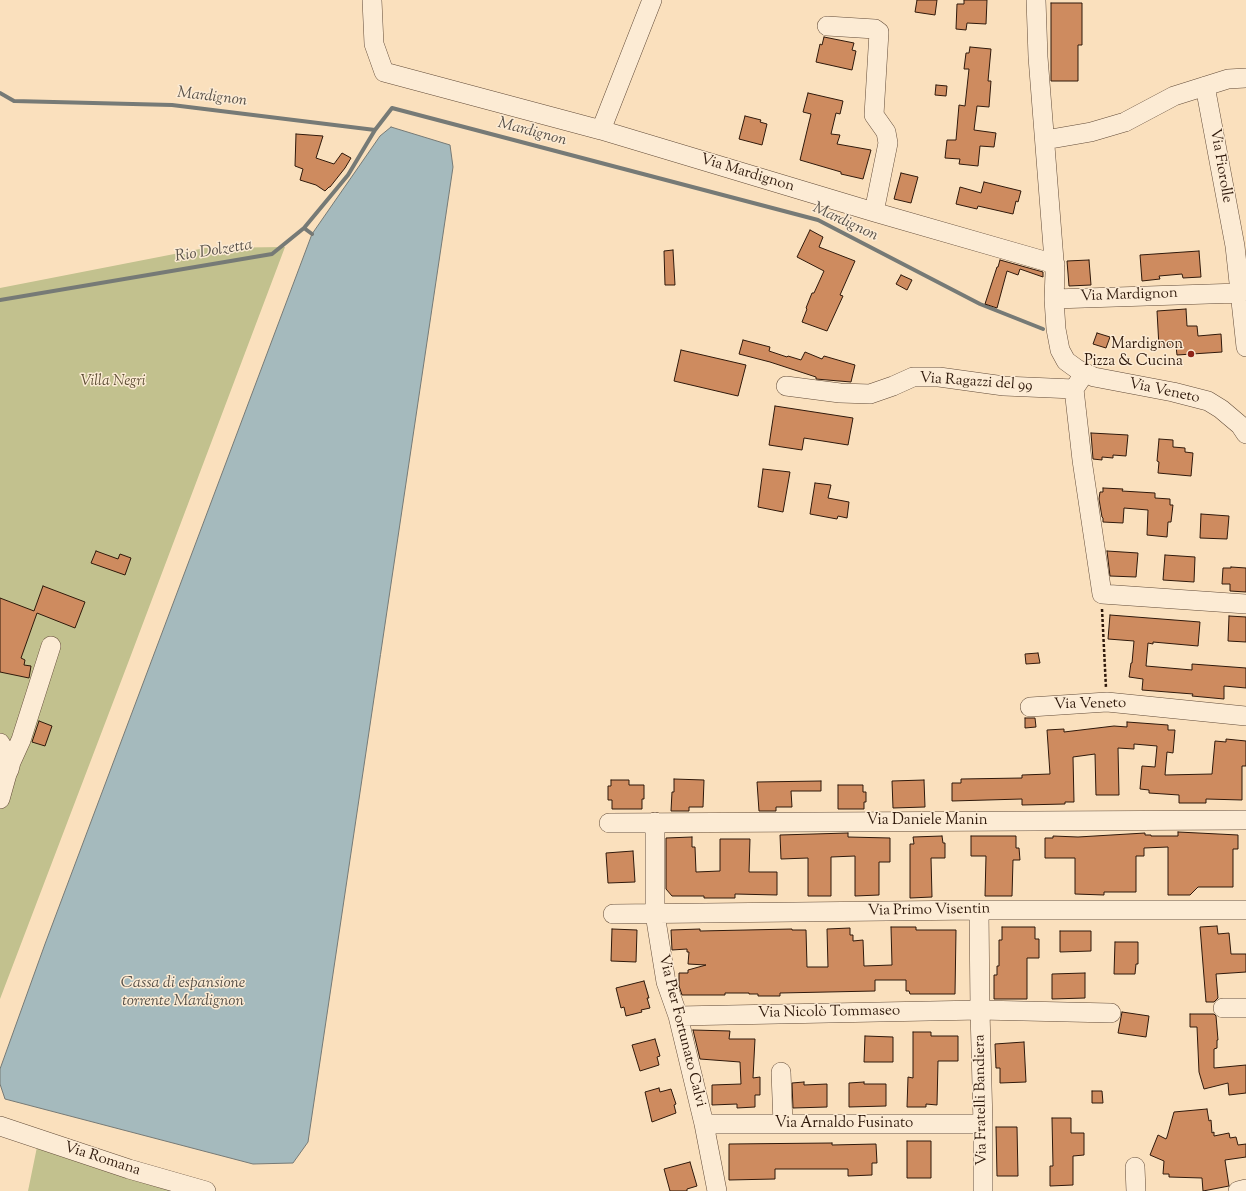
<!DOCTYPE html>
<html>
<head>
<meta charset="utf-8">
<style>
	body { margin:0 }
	canvas { display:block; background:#fae0bd }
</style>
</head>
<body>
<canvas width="1246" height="1191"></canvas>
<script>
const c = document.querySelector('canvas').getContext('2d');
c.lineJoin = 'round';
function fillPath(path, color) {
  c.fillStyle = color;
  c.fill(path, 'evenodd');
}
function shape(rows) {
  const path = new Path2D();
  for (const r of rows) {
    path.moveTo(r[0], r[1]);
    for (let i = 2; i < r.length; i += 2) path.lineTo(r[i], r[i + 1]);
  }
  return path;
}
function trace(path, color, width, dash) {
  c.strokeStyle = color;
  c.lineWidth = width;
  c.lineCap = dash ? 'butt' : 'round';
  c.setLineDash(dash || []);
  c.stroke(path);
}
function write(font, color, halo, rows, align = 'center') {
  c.font = font + ' "Sorts Mill Goudy",serif';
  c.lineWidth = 3;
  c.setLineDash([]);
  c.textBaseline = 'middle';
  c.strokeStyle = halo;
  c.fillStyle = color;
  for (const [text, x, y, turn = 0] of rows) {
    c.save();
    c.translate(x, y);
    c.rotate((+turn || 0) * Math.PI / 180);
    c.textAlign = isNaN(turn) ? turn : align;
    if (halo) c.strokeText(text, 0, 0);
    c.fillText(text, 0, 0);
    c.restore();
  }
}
fillPath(shape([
	[285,247,128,663,0,999,0,288,205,248],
	[37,1147,173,1191,28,1191]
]), '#c2c18e');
const water = shape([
	[391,127,450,145,453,167,308,1142,293,1163,253,1164,5,1099,0,1084,0,1069,45,944,312,234,380,136,391,127]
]);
fillPath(water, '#a5babd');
trace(water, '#767a76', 1);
trace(shape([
	[0,93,14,101,172,105,375,130],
	[304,228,312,234],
	[0,300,272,254,304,228,348,175,375,130,392,108,818,220,980,304,1043,329]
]), '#767a76', 4);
const building = shape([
	[917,0,937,0,935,15,915,12,917,0],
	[964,0,987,0,986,24,967,23,966,30,956,29,957,4,964,4,964,0],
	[1051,3,1082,3,1082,45,1078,45,1078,81,1051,81,1051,3],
	[824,37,854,43,852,50,856,51,852,70,816,62,820,44,822,45,824,37],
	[970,47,991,49,988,81,991,81,989,107,977,106,974,130,996,133,994,147,980,146,978,166,959,164,960,159,945,158,947,140,956,140,959,105,965,106,969,69,964,69,966,53,969,53,970,47],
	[936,85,947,86,946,96,935,95,936,85],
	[808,93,843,101,840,114,836,113,831,134,840,135,837,144,871,150,863,179,841,174,841,172,800,160,811,114,803,112,808,93],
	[745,116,761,120,760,122,767,124,762,145,739,139,745,116],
	[296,134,323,136,316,158,334,164,342,153,351,158,345,168,330,187,329,187,325,191,316,185,300,180,303,169,295,166,296,134],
	[901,173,918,177,911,203,894,199,901,173],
	[984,182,1021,191,1018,202,1016,201,1013,214,978,206,977,209,956,204,960,187,981,193,984,182],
	[810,230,823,237,819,247,855,261,840,295,843,296,827,331,802,322,807,309,806,308,812,293,814,293,824,271,797,257,810,230],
	[673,250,675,285,665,285,664,251,673,250],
	[1199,251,1201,277,1183,278,1182,274,1159,276,1160,279,1142,281,1140,255,1199,251],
	[1000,260,1043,272,1043,277,1020,269,1018,275,1007,271,997,308,985,304,997,267,998,267,1000,260],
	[1089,260,1091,285,1069,286,1067,261,1089,260],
	[901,275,912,280,907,290,896,284,901,275],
	[1186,309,1187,326,1197,326,1198,336,1221,334,1222,352,1177,355,1176,346,1159,347,1157,311,1186,309],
	[1097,333,1110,337,1106,348,1093,344,1097,333],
	[743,340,770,347,769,351,787,357,788,356,801,360,805,352,822,359,824,356,855,365,851,382,816,379,816,377,770,362,739,354,743,340],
	[681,350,746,365,738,396,674,381,681,350],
	[775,406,853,418,848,445,804,438,802,450,769,445,775,406],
	[1091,433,1128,435,1126,456,1113,455,1113,458,1102,457,1102,460,1093,459,1091,433],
	[1159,439,1173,440,1173,447,1185,448,1185,452,1193,453,1191,476,1158,473,1159,462,1157,461,1159,439],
	[763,469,790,472,783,512,758,507,763,469],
	[815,483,831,485,828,498,849,502,847,518,838,516,837,519,810,514,815,483],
	[1103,488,1123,489,1122,491,1155,493,1155,498,1170,499,1170,505,1173,505,1171,522,1168,522,1167,537,1147,535,1148,510,1124,508,1123,523,1103,522,1103,518,1102,517,1099,499,1100,492,1103,492,1103,488],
	[1201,514,1229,516,1227,539,1200,538,1201,514],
	[96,551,118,559,120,554,131,558,125,575,91,563,96,551],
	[1107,551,1138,553,1136,577,1110,576,1107,551],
	[1165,555,1195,557,1194,582,1163,580,1165,555],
	[1231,567,1246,568,1246,592,1230,591,1230,584,1222,584,1223,568,1231,568,1231,567],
	[43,586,85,602,75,628,37,613,21,658,25,660,24,665,31,666,29,678,0,672,0,598,34,611,43,586],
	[1110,615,1200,622,1198,646,1153,642,1153,644,1148,643,1146,666,1192,670,1192,664,1246,668,1246,688,1224,686,1224,699,1192,696,1193,694,1142,690,1143,679,1129,677,1131,663,1132,663,1134,641,1108,639,1110,615],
	[1229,616,1246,617,1246,642,1228,641,1229,616],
	[1038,653,1040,663,1026,664,1025,654,1038,653],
	[1025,718,1035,718,1036,727,1025,728,1025,718],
	[39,721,52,726,45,746,32,742,39,721],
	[1127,722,1168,725,1168,730,1175,730,1173,753,1167,752,1165,775,1212,774,1215,741,1226,742,1226,739,1246,741,1246,766,1242,766,1242,800,1206,799,1206,803,1179,803,1179,795,1149,793,1149,790,1140,789,1142,766,1155,767,1157,746,1134,744,1134,749,1118,748,1119,795,1096,795,1095,754,1073,757,1074,802,1065,802,1065,804,1022,805,1022,799,952,801,952,783,961,783,961,779,1022,778,1022,775,1050,774,1047,730,1064,729,1064,732,1114,726,1127,727,1127,722],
	[674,779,704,780,703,807,689,807,689,811,671,811,672,792,674,792,674,779],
	[611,780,629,780,629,785,644,785,644,799,642,799,642,809,612,809,612,800,608,800,608,786,611,786,611,780],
	[924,780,925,807,893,808,892,781,924,780],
	[821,781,821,791,791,791,792,807,776,807,776,811,759,811,757,782,821,781],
	[838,785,863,785,863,792,866,792,866,802,864,802,864,809,838,809,838,785],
	[1178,832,1238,835,1238,849,1233,849,1233,887,1198,887,1190,895,1168,895,1168,847,1144,848,1144,856,1136,856,1136,892,1104,892,1104,895,1075,894,1075,858,1045,858,1045,838,1053,838,1053,836,1078,837,1145,833,1145,835,1151,835,1151,836,1178,836,1178,832],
	[848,833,848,837,890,838,890,862,879,862,879,895,855,896,855,856,831,857,831,896,808,896,808,858,781,859,780,835,848,833],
	[942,836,943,843,945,843,945,858,931,858,932,897,910,898,910,844,914,844,913,837,942,836],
	[971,836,1016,836,1016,848,1019,848,1020,860,1013,860,1012,896,985,896,986,856,971,856,971,836],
	[692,837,692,847,695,847,696,872,720,871,720,839,750,839,749,872,777,872,777,895,735,894,735,898,704,898,704,896,672,896,666,889,666,838,692,837],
	[633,851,635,882,608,883,606,853,633,851],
	[1217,926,1218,934,1229,933,1231,954,1246,954,1246,972,1216,974,1218,998,1214,1002,1206,1002,1200,927,1217,926],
	[891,927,916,927,916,930,956,930,955,994,910,994,909,991,906,991,906,980,875,980,875,991,780,993,780,996,758,996,758,994,749,994,749,993,725,993,725,995,682,995,679,986,679,973,688,973,688,970,706,965,688,964,689,952,687,952,687,949,672,950,671,930,700,929,700,931,792,929,792,930,806,930,807,967,828,967,827,929,850,928,850,935,853,935,853,941,863,940,864,966,892,965,891,927],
	[1002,927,1035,927,1035,939,1039,939,1039,958,1027,958,1027,999,994,999,994,975,997,975,997,966,999,966,999,940,1002,940,1002,927],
	[612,929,637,930,636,962,611,961,612,929],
	[1060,931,1091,931,1091,951,1060,952,1060,931],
	[1115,942,1138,942,1138,964,1136,964,1135,974,1114,974,1115,942],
	[1085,973,1085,998,1052,999,1052,974,1085,973],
	[644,981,649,998,647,998,650,1008,641,1010,642,1012,626,1016,624,1007,621,1008,616,988,644,981],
	[1122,1012,1149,1016,1146,1037,1118,1033,1122,1012],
	[1190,1014,1214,1014,1216,1016,1218,1040,1217,1040,1217,1048,1214,1049,1214,1068,1246,1065,1246,1093,1229,1095,1228,1083,1204,1089,1199,1072,1197,1027,1190,1027,1190,1014],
	[693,1030,730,1031,729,1039,755,1039,753,1078,760,1077,760,1095,755,1095,755,1107,737,1108,737,1104,712,1105,712,1085,741,1084,740,1062,700,1059,693,1030],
	[913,1032,931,1032,931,1036,958,1036,958,1061,938,1061,937,1105,926,1104,926,1107,907,1107,908,1077,913,1078,913,1032],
	[865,1036,893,1037,893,1062,864,1062,865,1036],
	[655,1039,660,1056,657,1057,659,1065,640,1071,632,1045,655,1039],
	[1024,1042,1026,1082,1000,1083,1000,1068,996,1068,995,1044,1024,1042],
	[804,1082,804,1085,827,1084,827,1107,793,1108,792,1083,804,1082],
	[864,1082,864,1084,886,1084,886,1106,849,1107,849,1083,864,1082],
	[659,1088,660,1092,671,1089,676,1104,674,1105,676,1113,652,1122,645,1092,659,1088],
	[1092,1091,1102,1091,1103,1103,1092,1103,1092,1091],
	[1207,1109,1209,1121,1211,1120,1212,1133,1214,1132,1214,1136,1229,1133,1230,1138,1236,1137,1238,1145,1246,1144,1246,1157,1225,1160,1229,1186,1203,1191,1202,1178,1169,1177,1169,1174,1163,1174,1164,1161,1150,1155,1158,1135,1166,1139,1167,1137,1174,1112,1207,1109],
	[1052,1118,1071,1118,1071,1133,1084,1133,1084,1155,1073,1156,1073,1185,1050,1186,1050,1166,1053,1166,1052,1118],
	[996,1127,1017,1127,1018,1176,997,1176,996,1127],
	[907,1141,931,1141,931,1178,907,1178,907,1141],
	[832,1143,832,1145,876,1144,877,1163,872,1163,872,1175,848,1176,848,1169,775,1169,775,1179,729,1180,729,1144,832,1143],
	[690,1162,697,1186,687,1189,687,1191,670,1191,664,1169,690,1162]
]);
fillPath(building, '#ce8b5f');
trace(building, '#2f190b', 1);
const minor = shape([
	[372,0,374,44,384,72,601,130,874,212,1055,264],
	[1036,0,1038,57,1055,273,1054,299,1056,329,1060,350,1066,361,1077,369,1094,377,1173,392,1208,401,1221,409,1240,425,1246,434],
	[827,26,875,29,879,32,874,115,886,132,888,143,874,212],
	[1205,86,1235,246,1246,347],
	[601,130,652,0],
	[1045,140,1091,132,1125,122,1174,96,1228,79,1246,78],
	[1054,299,1240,293],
	[1084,374,1074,389,1082,460,1102,594,1246,604],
	[786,386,840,393,870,394,893,386,913,377,939,377,1004,386,1074,389],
	[1030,707,1107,702,1246,716],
	[0,743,11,762,9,770],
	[11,762,21,740,51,646],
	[0,771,7,774,0,799],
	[655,822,655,914,666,982,678,1016,704,1124,717,1191],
	[609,823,1246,820],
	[979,910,980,1010,983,1124,983,1191],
	[613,914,979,910,1246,910],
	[1223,1008,1246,1008],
	[678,1016,980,1010,1111,1013],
	[781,1072,783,1124],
	[704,1124,983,1124],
	[0,1126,129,1169,206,1191],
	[1135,1167,1136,1191],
	[1238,1191,1246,1189]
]);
trace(minor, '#624b38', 20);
trace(shape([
	[1102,609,1106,688]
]), '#2f190b', 2.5, [3, 2]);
trace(minor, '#fcebd4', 19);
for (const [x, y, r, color] of [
	[1191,354,4,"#8f2418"]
]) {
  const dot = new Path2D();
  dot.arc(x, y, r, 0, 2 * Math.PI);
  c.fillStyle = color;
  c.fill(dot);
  trace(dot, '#fcebd4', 1.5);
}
write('15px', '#2f190b', '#fcebd4', [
	["Via Fiorolle",1220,166,80],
	["Via Mardignon",747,174,17],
	["Via Mardignon",1129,296,-2],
	["Via Ragazzi del 99",976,383,4],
	["Via Veneto",1164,392,12],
	["Via Veneto",1090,705,-1],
	["Via Daniele Manin",927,821],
	["Via Primo Visentin",929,911,-1],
	["Via Nicolò Tommaseo",829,1013,-1],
	["Via Pier Fortunato Calvi",681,1031,76],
	["Via Fratelli Bandiera",982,1100,-91],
	["Via Arnaldo Fusinato",844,1124],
	["Via Romana",102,1160,18]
]);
write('15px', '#2f190b', '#fcebd4', [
	["Mardignon",1183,345],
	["Pizza & Cucina",1183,362]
], 'right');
write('italic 15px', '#5b4b32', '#fcebd4', [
	["Villa Negri",113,382]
]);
write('italic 16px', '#585149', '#fcebd4', [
	["Mardignon",212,98,7],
	["Mardignon",532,133,15],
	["Mardignon",845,223,25],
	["Rio Dolzetta",214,252,-9],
	["Cassa di espansione",183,984],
	["torrente Mardignon",183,1002]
]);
</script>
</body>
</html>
